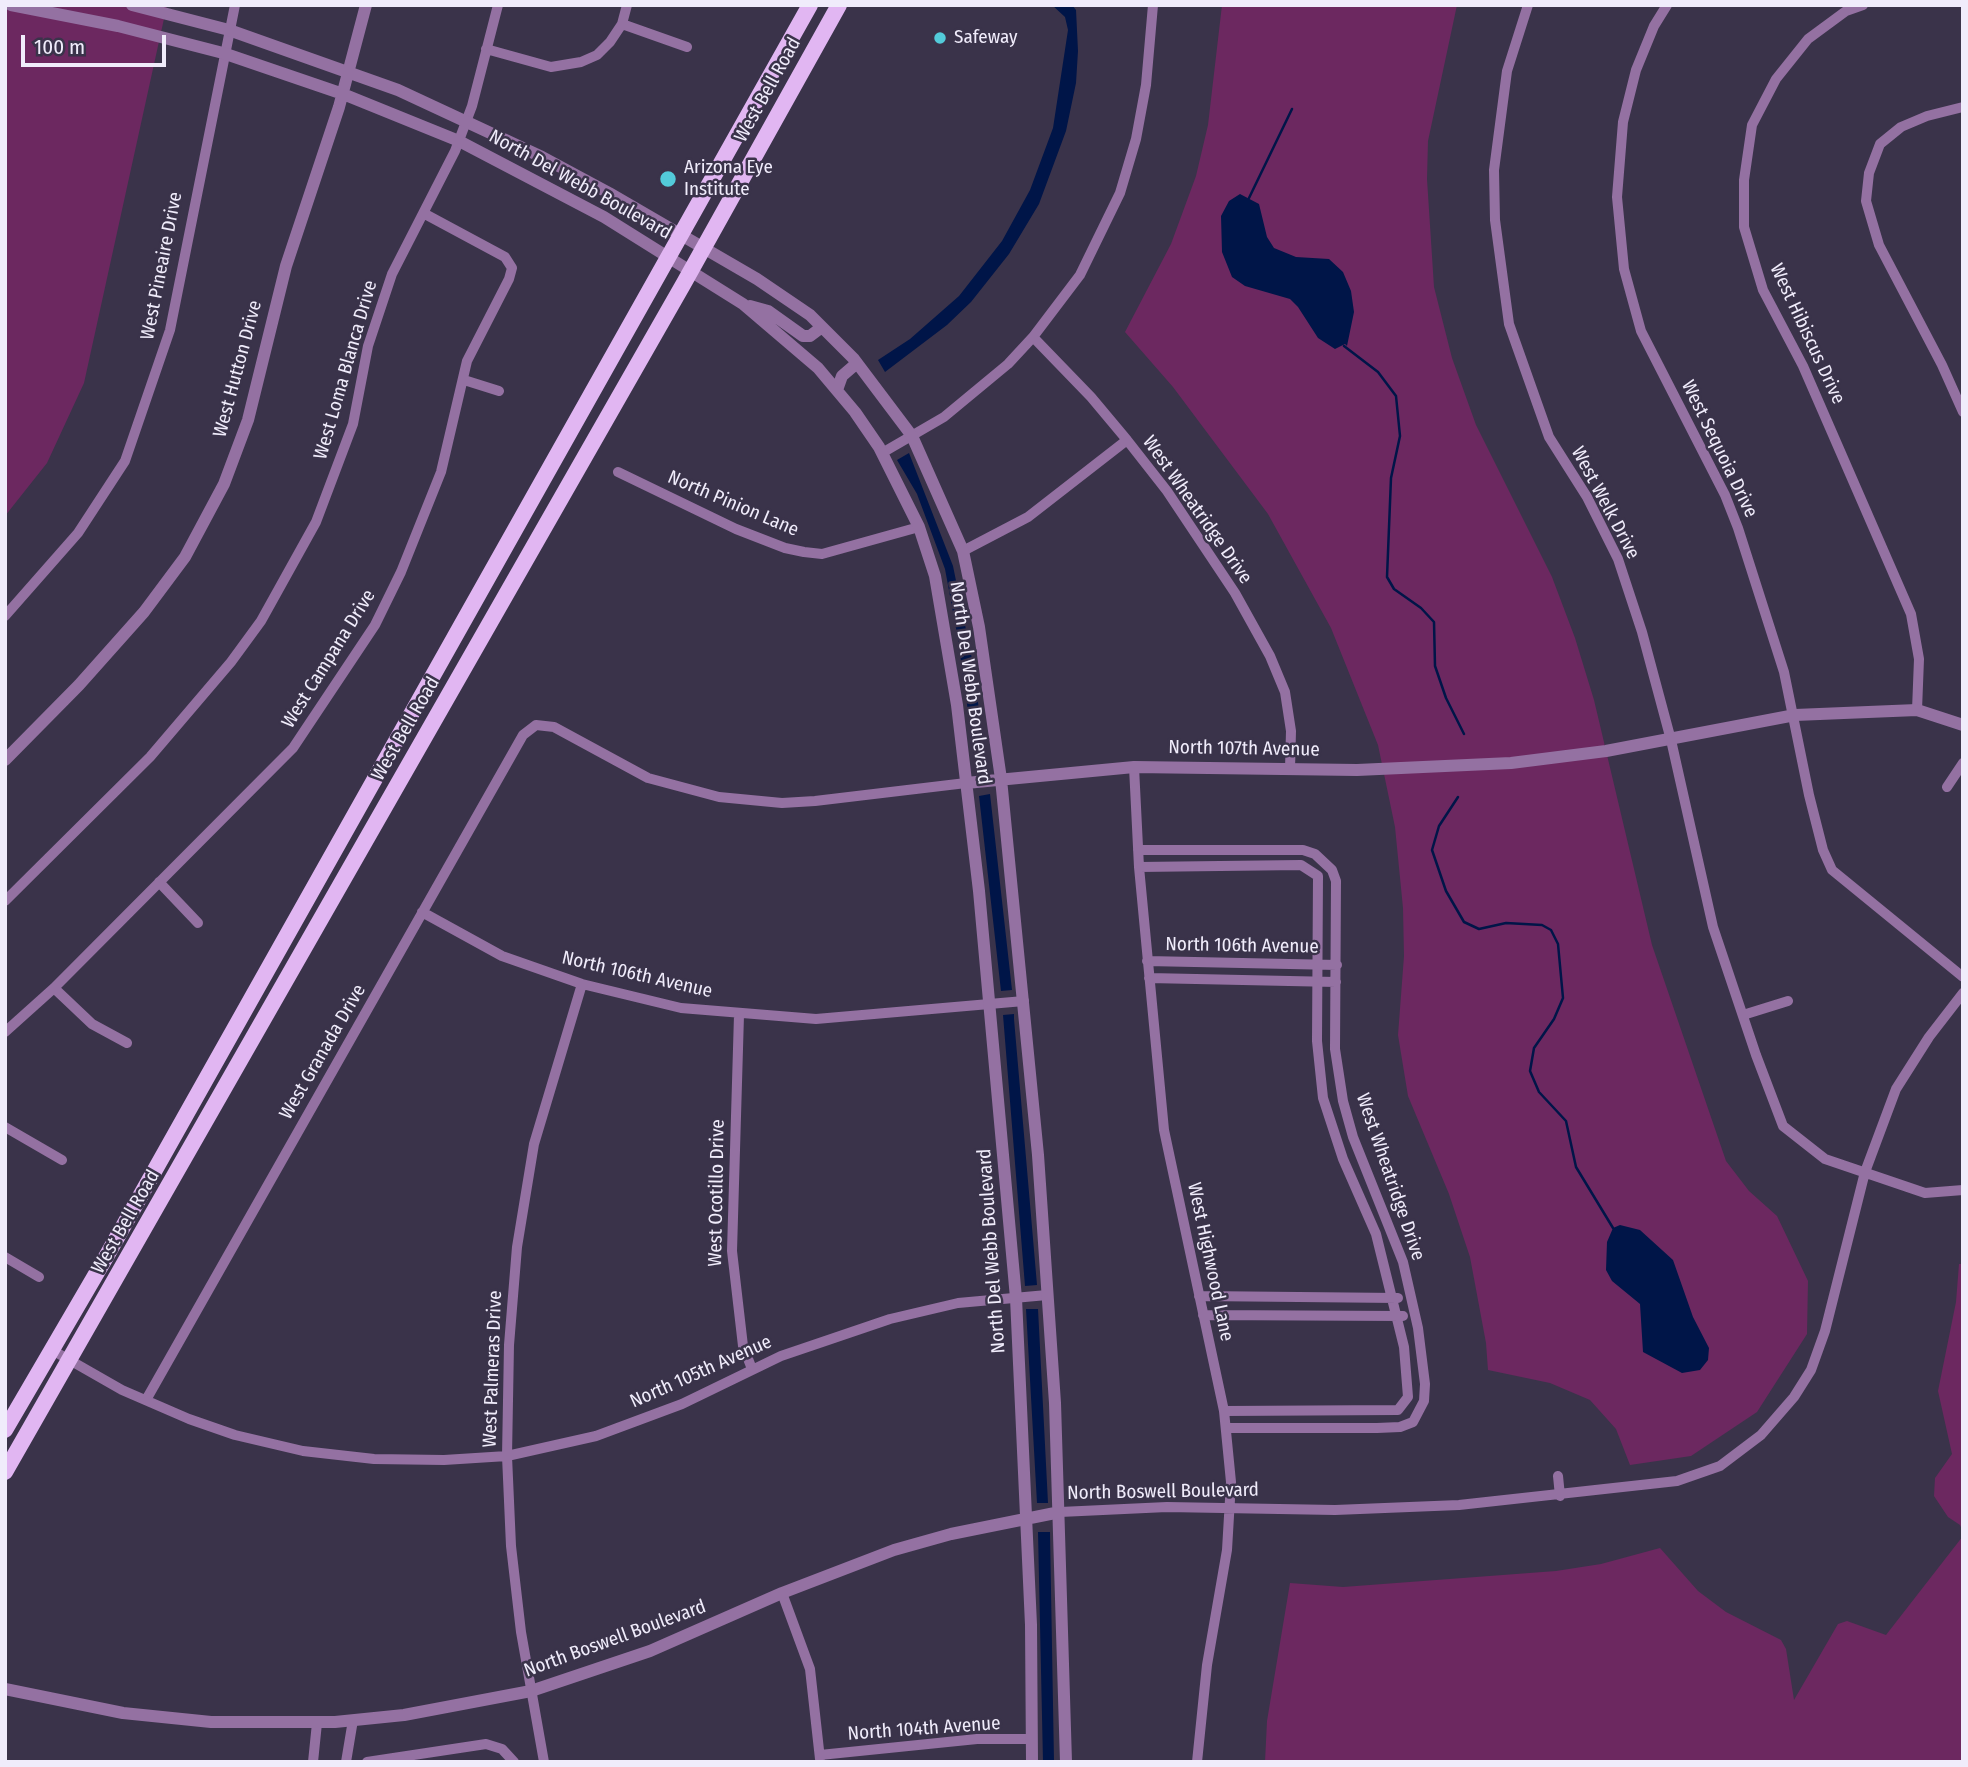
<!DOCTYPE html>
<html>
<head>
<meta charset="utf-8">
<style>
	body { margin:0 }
	#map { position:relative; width:1968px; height:1767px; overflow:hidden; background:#3a334a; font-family:"Fira Sans Condensed",sans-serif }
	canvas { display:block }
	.frame { position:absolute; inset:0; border:7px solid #f0ecfb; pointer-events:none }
	.scale { position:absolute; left:21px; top:35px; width:145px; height:32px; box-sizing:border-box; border:4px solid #f0ecfb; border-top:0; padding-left:9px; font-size:21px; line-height:24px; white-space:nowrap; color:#f0ecfb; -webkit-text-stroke:5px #3a334a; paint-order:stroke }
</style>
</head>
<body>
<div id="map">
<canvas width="1968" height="1767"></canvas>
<div class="frame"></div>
<div class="scale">100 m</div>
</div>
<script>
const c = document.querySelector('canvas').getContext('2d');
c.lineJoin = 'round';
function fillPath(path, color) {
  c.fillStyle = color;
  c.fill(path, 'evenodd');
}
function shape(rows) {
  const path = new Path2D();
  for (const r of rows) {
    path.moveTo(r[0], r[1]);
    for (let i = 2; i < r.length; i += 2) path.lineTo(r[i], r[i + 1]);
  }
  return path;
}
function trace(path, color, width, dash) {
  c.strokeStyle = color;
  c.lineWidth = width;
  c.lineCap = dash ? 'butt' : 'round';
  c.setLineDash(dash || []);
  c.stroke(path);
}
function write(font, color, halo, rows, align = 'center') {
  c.font = font + ' "Fira Sans Condensed",sans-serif';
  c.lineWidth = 5;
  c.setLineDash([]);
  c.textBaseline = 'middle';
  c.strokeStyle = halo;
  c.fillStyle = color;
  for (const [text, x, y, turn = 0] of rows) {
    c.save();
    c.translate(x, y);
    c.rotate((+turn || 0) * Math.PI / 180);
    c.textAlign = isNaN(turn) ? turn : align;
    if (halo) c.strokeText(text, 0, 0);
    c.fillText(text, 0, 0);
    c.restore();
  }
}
fillPath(shape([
	[5,5,167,5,84,383,47,463,5,516],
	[1222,5,1457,5,1428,141,1427,179,1434,287,1452,358,1476,425,1552,577,1575,638,1594,700,1652,945,1726,1161,1749,1191,1777,1216,1808,1281,1807,1334,1757,1412,1691,1456,1630,1465,1616,1429,1590,1400,1550,1383,1488,1370,1486,1343,1470,1257,1449,1194,1408,1096,1398,1035,1404,956,1403,908,1395,827,1378,745,1331,628,1268,514,1173,387,1125,332,1171,244,1196,176,1208,125],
	[1959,1264,1963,1264,1963,1532,1960,1525,1948,1517,1934,1496,1935,1478,1952,1454,1938,1391,1956,1302],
	[1963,1536,1963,1762,1265,1762,1267,1721,1290,1583,1343,1587,1556,1571,1601,1564,1660,1548,1698,1591,1726,1612,1781,1640,1786,1649,1794,1700,1838,1624,1847,1621,1886,1635]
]), '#6c2860');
fillPath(shape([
	[1052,5,1072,5,1076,10,1078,51,1076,83,1066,131,1039,204,1009,254,971,302,947,325,885,372,878,360,910,339,959,296,1002,241,1030,190,1053,128,1068,30,1065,17],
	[1240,194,1259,204,1267,237,1274,248,1296,257,1329,259,1343,272,1351,291,1354,312,1347,346,1345,344,1335,349,1318,338,1298,307,1290,299,1245,286,1232,277,1222,252,1221,216,1229,201],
	[909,453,953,566,972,659,987,768,976,769,958,639,945,569,917,494,897,460],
	[990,794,1012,990,1001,991,979,796],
	[1014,1014,1014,1019,1037,1285,1025,1286,1003,1015],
	[1620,1225,1640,1230,1673,1260,1693,1317,1709,1348,1708,1360,1700,1370,1682,1373,1643,1352,1640,1304,1612,1281,1606,1270,1607,1242,1613,1228],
	[1026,1309,1038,1309,1048,1503,1037,1503],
	[1038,1532,1050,1532,1054,1762,1043,1762]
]), '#001548');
trace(shape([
	[1249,198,1292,109],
	[1344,346,1378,372,1396,396,1400,436,1391,478,1387,577,1394,589,1421,608,1434,622,1435,666,1446,698,1464,734],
	[1458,797,1439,826,1432,850,1446,891,1464,922,1479,929,1506,923,1542,925,1551,930,1558,944,1563,998,1554,1019,1534,1048,1530,1071,1539,1092,1566,1121,1576,1167,1613,1228]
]), '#001548', 2.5);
trace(shape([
	[1528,5,1507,71,1494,170,1495,220,1509,324,1549,437,1587,497,1618,559,1642,632,1671,740,1713,927,1756,1055,1783,1126,1825,1159,1925,1193,1963,1190],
	[1667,5,1654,26,1636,70,1623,122,1617,197,1624,269,1641,331,1725,495,1738,528,1784,672,1809,795,1823,850,1832,870,1963,977],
	[1863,5,1846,11,1808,39,1776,79,1752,125,1744,180,1744,227,1763,290,1803,366,1911,614,1919,659,1917,710],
	[622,24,687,47],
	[486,49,551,67,581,62,597,55,610,42,622,24,627,5],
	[1963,107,1927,116,1901,127,1880,144,1869,173,1866,201,1879,245,1942,365,1963,412],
	[1033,337,1091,397,1127,440,1167,491,1235,593,1270,656,1285,692,1291,731,1290,769],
	[464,380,499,391],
	[882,453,944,417,1008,364,1033,337,1080,275,1120,193,1136,139,1146,85,1153,5],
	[618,472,736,529,785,548,804,552,822,554,919,527],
	[963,551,1028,517,1127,440],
	[5,616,78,533,125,461,170,330,235,5],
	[1134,767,1139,867,1164,1130,1224,1411,1231,1482,1227,1550,1207,1665,1197,1762],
	[1947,787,1963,763],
	[1138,850,1303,850,1315,854,1332,870,1336,881,1335,1049,1343,1101,1353,1137,1403,1262,1418,1328,1425,1384,1424,1401,1413,1422,1400,1427,1377,1428,1226,1428],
	[1139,867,1301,865,1318,876,1317,1041,1323,1098,1343,1159,1376,1234,1404,1347,1408,1397,1398,1410,1224,1411],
	[159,882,198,923],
	[5,901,150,757,231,662,261,621,316,522,353,424,368,346,392,274,455,151,472,106,498,5],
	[422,912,502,956,582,984,681,1008,816,1019,1024,1001],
	[1147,961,1337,965],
	[1149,978,1336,982],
	[54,988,92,1024,127,1043],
	[739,1015,732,1251,743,1346,752,1369],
	[1743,1015,1788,1001],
	[5,1032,54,988,293,748,375,625,401,572,441,472,467,361,509,279,512,268,505,257,425,214],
	[5,1127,62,1160],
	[5,1257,39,1277],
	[1199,1296,1398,1298],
	[1203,1315,1403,1316],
	[52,1350,122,1390,189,1419,235,1435,303,1451,374,1459,444,1460,507,1456,596,1436,682,1404,781,1356,890,1319,958,1303,1047,1295],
	[146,1400,523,735,536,725,554,727,648,778,719,797,782,803,815,801,966,783],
	[1558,1476,1560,1496],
	[1060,1512,1167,1507,1335,1510,1459,1505,1677,1481,1720,1466,1761,1435,1794,1397,1811,1370,1825,1331,1865,1172,1896,1089,1929,1037,1963,993],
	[782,1593,810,1669,820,1759],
	[820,1755,977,1739,1031,1739],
	[313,1762,317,1723],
	[346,1762,353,1720],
	[367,1762,486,1744,502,1749,514,1762],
	[544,1762,521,1632,511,1546,507,1456,509,1345,517,1247,534,1144,582,984]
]), '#9471a2', 10);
trace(shape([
	[11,5,118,26,223,53,343,94,459,141,604,217,743,304,818,368,855,412,879,447,919,527,935,576,957,705,979,891,1016,1298,1031,1625,1032,1762],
	[132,5,229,30,398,90,542,157,609,193,757,279,810,315,854,359,912,436,963,551,979,627,1001,779,1038,1155,1055,1403,1066,1762],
	[750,306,768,311,803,336,810,336,822,327],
	[837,390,842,376,857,363],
	[5,760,79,685,144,612,185,557,224,484,248,420,286,266,339,107,366,5],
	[966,783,1134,767,1357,770,1511,763,1606,751,1795,715,1917,710,1963,725],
	[5,1689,123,1713,211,1722,335,1722,404,1715,531,1691,650,1651,782,1593,894,1550,951,1534,1060,1512]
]), '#9471a2', 12);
trace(shape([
	[5,1430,106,1257,810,5],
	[5,1472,684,283,839,5]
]), '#e1b6f2', 16);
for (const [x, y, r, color] of [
	[940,38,7,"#53cbda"],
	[668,179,9,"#53cbda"]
]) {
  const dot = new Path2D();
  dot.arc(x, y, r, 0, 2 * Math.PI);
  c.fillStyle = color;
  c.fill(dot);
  trace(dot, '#3a334a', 2.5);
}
write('19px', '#f0ecfb', '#3a334a', [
	["Safeway",954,38],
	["Arizona Eye",684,168],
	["Institute",684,190]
], 'left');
write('19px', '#f0ecfb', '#3a334a', [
	["West Bell Road",768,90,-61],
	["North Del Webb Boulevard",580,185,29],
	["West Pineaire Drive",162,266,-79],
	["West Hibiscus Drive",1807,334,65],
	["West Hutton Drive",238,369,-75],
	["West Loma Blanca Drive",346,370,-74],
	["West Sequoia Drive",1719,449,64],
	["West Welk Drive",1605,503,62],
	["North Pinion Lane",733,504,23],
	["West Wheatridge Drive",1197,510,55],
	["West Campana Drive",329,659,-58],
	["North Del Webb Boulevard",970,683,82],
	["West Bell Road",406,729,-60],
	["North 107th Avenue",1244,749,1],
	["North 106th Avenue",1242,946,1],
	["North 106th Avenue",637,975,13],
	["West Granada Drive",323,1052,-60],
	["West Wheatridge Drive",1390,1177,71],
	["West Ocotillo Drive",717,1193,-89],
	["West Bell Road",126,1222,-60],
	["North Del Webb Boulevard",992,1251,-94],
	["West Highwood Lane",1210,1262,78],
	["West Palmeras Drive",493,1369,-88],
	["North 105th Avenue",701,1372,-24],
	["North Boswell Boulevard",1163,1492,-1],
	["North Boswell Boulevard",615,1639,-20],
	["North 104th Avenue",924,1729,-4]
]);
</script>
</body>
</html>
